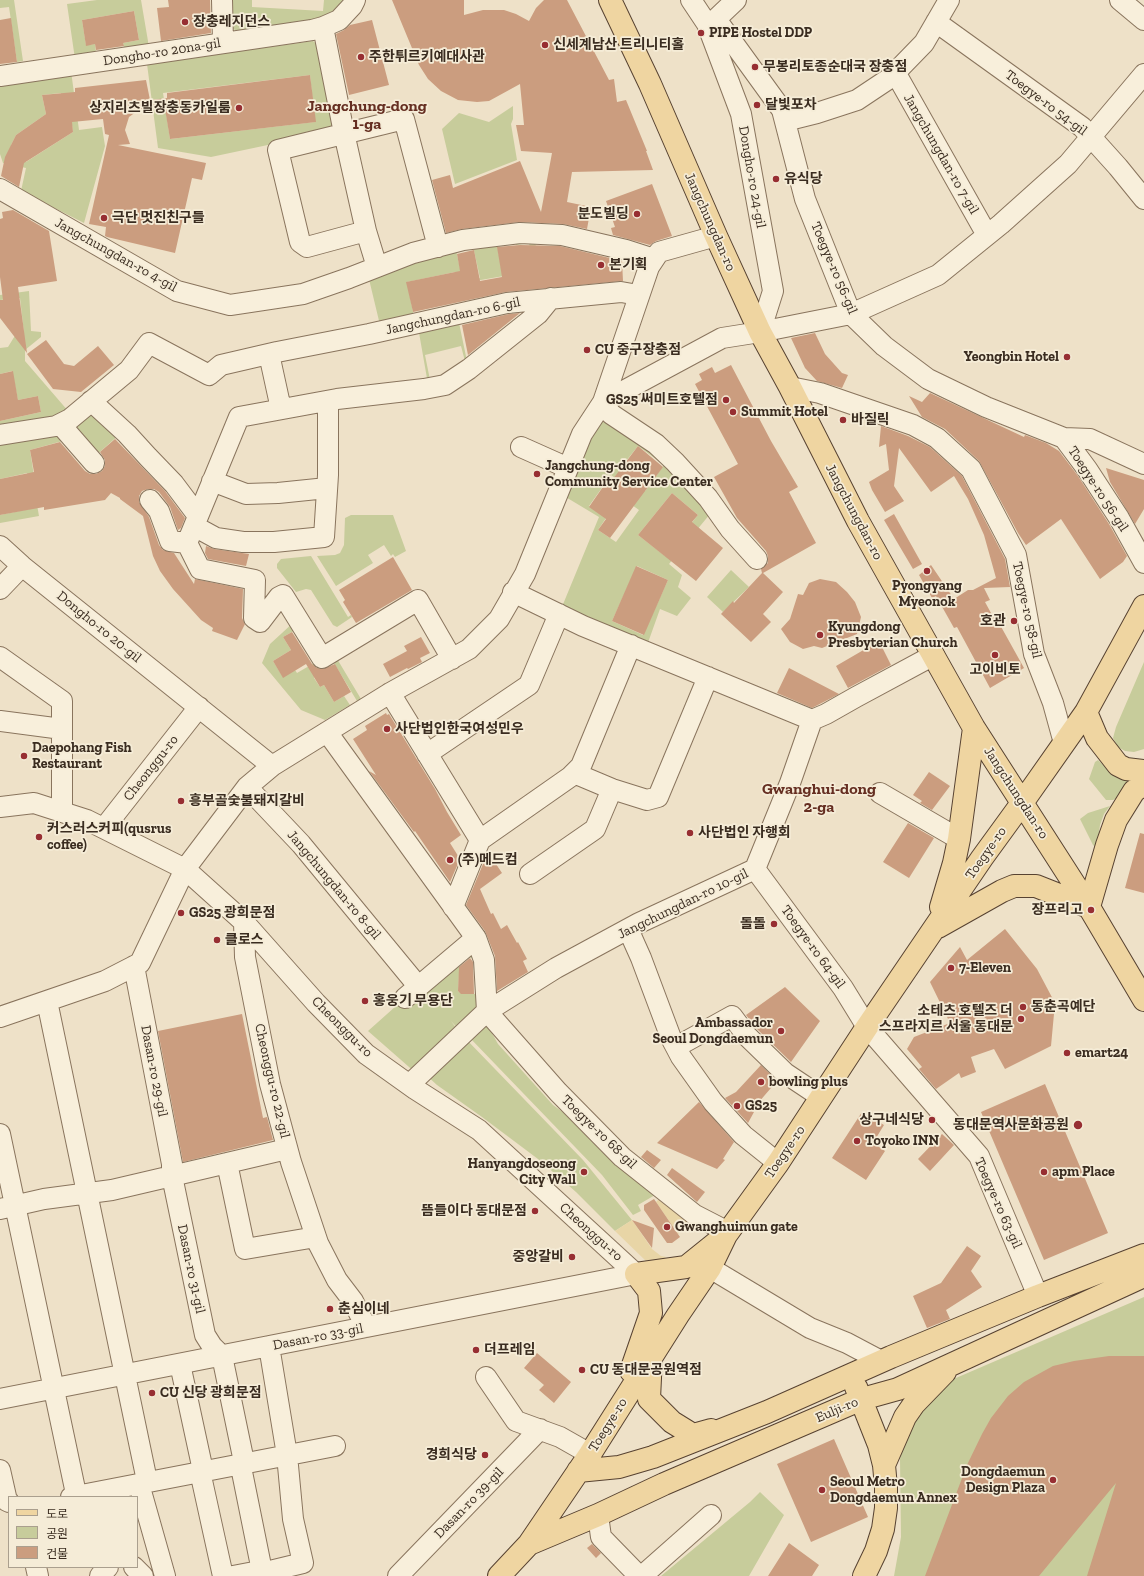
<!DOCTYPE html>
<html>
<head>
<meta charset="utf-8">
<style>
	body { margin:0 }
	#map { position:relative; width:1144px; height:1576px; overflow:hidden; background:#eee1c8; font-family:"Zilla Slab","Noto Sans KR",serif }
	canvas { display:block }
	.legend { position:absolute; left:8px; top:1496px; width:130px; height:72px; box-sizing:border-box; background:#f5ecd7; border:1px solid #aa9f8e; margin:0; padding:5px 7px; list-style:none; font-size:12px; color:#3a2c20 }
	.legend li { display:flex; align-items:center; gap:8px; height:20px }
	.legend b { width:20px; border:1px solid #aa9f8e }
</style>
</head>
<body>
<div id="map">
<canvas width="1144" height="1576"></canvas>
<ul class="legend">
<li><b style="height:5px;background:#efd5a1"></b>도로</li>
<li><b style="height:11px;background:#c7cc9b"></b>공원</li>
<li><b style="height:11px;background:#cb9d7f"></b>건물</li>
</ul>
</div>
<script>
const c = document.querySelector('canvas').getContext('2d');
c.lineJoin = 'round';
function fillPath(path, color) {
  c.fillStyle = color;
  c.fill(path, 'evenodd');
}
function shape(rows) {
  const path = new Path2D();
  for (const r of rows) {
    path.moveTo(r[0], r[1]);
    for (let i = 2; i < r.length; i += 2) path.lineTo(r[i], r[i + 1]);
  }
  return path;
}
function trace(path, color, width, dash) {
  c.strokeStyle = color;
  c.lineWidth = width;
  c.lineCap = dash ? 'butt' : 'round';
  c.setLineDash(dash || []);
  c.stroke(path);
}
function write(font, color, halo, rows, align = 'center') {
  c.font = font + ' "Zilla Slab","Noto Sans KR",serif';
  c.lineWidth = 3.5;
  c.setLineDash([]);
  c.textBaseline = 'middle';
  c.strokeStyle = halo;
  c.fillStyle = color;
  for (const [text, x, y, turn = 0] of rows) {
    c.save();
    c.translate(x, y);
    c.rotate((+turn || 0) * Math.PI / 180);
    c.textAlign = isNaN(turn) ? turn : align;
    if (halo) c.strokeText(text, 0, 0);
    c.fillText(text, 0, 0);
    c.restore();
  }
}
fillPath(shape([
	[0,0,14,0,23,61,17,62,9,7,0,8],
	[97,0,141,0,149,47,75,59,67,4],
	[134,11,139,40,123,43,124,48,96,53,95,44,86,45,82,20],
	[231,0,252,0,252,7,323,11,324,0,355,0,346,14,242,34,230,27],
	[313,41,319,46,334,131,211,157,158,148,147,64],
	[310,75,315,122,170,139,163,93],
	[71,71,79,130,102,127,105,146,84,223,21,191,26,168,3,163,0,154,0,81],
	[61,93,62,104,69,104,73,132,26,162,11,145,16,135,46,114,42,95],
	[513,106,513,119,511,124,517,160,455,184,442,129,459,113,489,122],
	[519,237,535,238,538,270,458,284,455,272,407,282,414,317,380,325,368,275,419,253,451,246],
	[515,241,516,245,529,243,532,260,520,263,521,269,502,273,497,244],
	[473,246,480,278,463,282,456,250],
	[29,291,31,331,41,332,41,337,25,350,25,361,69,412,62,418,0,429,0,421,41,412,38,396,18,400,12,371,0,374,0,348,8,347,16,334,24,333,20,298,0,300,0,295],
	[458,318,468,366,428,384,418,327],
	[461,346,466,365,459,370,443,374,443,377,430,380,425,355],
	[90,405,120,434,93,458,72,422],
	[604,416,654,450,710,514,669,564,682,575,678,587,691,598,677,616,660,609,645,651,559,614,599,517,564,496,583,451],
	[638,446,664,465,645,491,618,471],
	[611,475,639,495,632,505,639,510,616,542,598,530,606,518,589,506],
	[672,493,698,515,665,556,638,535],
	[637,566,668,580,643,635,612,621],
	[56,429,66,440,30,450,34,476,32,477,39,516,0,523,0,515,34,508,27,473,0,479,0,438],
	[351,515,393,515,406,551,395,557,393,554,391,556,384,545,368,555,373,563,336,586,317,556,335,555,340,553,344,545,345,518],
	[311,556,348,617,351,615,352,617,337,627,333,625,311,590,306,589,296,592,277,568,277,564,281,559],
	[731,570,749,587,723,612,707,597],
	[294,622,299,628,283,637,291,650,273,661,283,677,295,670,297,673,333,652,361,699,357,701,331,658,315,667,314,678,320,687,324,685,334,702,344,696,350,705,325,720,301,710,262,663,270,644],
	[1144,662,1144,749,1134,752,1125,751,1118,747,1113,738,1116,727],
	[1098,760,1116,777,1138,778,1119,797,1113,800,1106,800,1089,779,1095,762],
	[1110,806,1104,814,1100,825,1097,848,1093,845,1080,819,1088,813],
	[474,942,478,957,460,959,458,991,462,994,482,994,484,1010,461,1032,451,1021,460,1033,417,1074,368,1031,405,998],
	[482,1026,488,1026,498,1044,553,1105,564,1113,602,1152,624,1167,655,1195,638,1205,641,1211,633,1215,602,1175,470,1038],
	[465,1038,583,1160,632,1220,615,1231,576,1192,538,1159,482,1117,437,1085,426,1075],
	[1144,1297,1144,1576,894,1576,901,1537,900,1459,906,1428,949,1381],
	[760,1492,784,1515,749,1576,661,1576,750,1502]
]), '#c7cc9b');
fillPath(shape([
	[660,1198,691,1218,686,1226,678,1234,656,1202],
	[632,1220,652,1249,661,1256,666,1257,656,1265,648,1263,615,1231]
]), '#e8d5a6');
fillPath(shape([
	[168,0,210,0,211,33,161,41,157,8,169,7],
	[392,0,464,0,464,15,483,10,504,10,516,14,529,21,536,8,544,0,567,0,609,80,614,79,617,102,626,100,647,151,646,151,653,170,572,172,567,202,591,207,587,229,563,224,520,222,462,229,446,233,432,180,450,175,453,188,520,161,541,212,552,153,521,151,516,125,524,125,520,84,489,101,477,102,458,100,441,91,428,79,419,65],
	[134,11,139,40,123,43,124,46,96,50,95,44,86,46,82,20],
	[11,18,17,62,0,64,0,20],
	[372,20,389,85,349,95,336,34,344,30,350,25],
	[310,75,316,122,170,139,165,109,140,109,129,117,125,130,130,144,118,145,206,163,202,180,192,178,175,253,107,237,105,236,106,227,89,224,109,135,105,134,103,119,72,122,73,132,24,163,19,187,1,176,5,157,16,135,46,114,42,95,75,92,75,88,146,80,150,100,167,98,167,93],
	[652,184,672,236,656,241,650,245,613,235,611,228,615,227,606,201],
	[13,210,49,231,57,281,18,287,27,353,0,318,0,300,3,300,0,277,0,219,3,218,2,212],
	[520,245,560,246,622,261,623,281,506,292,413,312,406,282,460,271,457,254,474,250,480,281,502,277,497,247],
	[520,313,468,355,462,325,509,314],
	[815,333,825,354,842,373,848,375,842,388,817,381,805,368,791,338],
	[46,340,64,364,74,366,98,346,114,365,81,392,53,389,27,354],
	[731,365,771,441,798,487,789,492,816,543,763,573,783,592,763,614,771,622,751,642,721,614,733,601,734,603,762,573,761,569,768,563,768,556,766,551,737,518,714,477,738,464,695,384,702,380,699,374,712,367,715,373],
	[13,371,18,400,38,396,41,412,0,421,0,374],
	[930,393,1024,437,1025,435,1046,443,1059,451,1078,476,1109,524,1127,556,1123,562,1100,579,1061,519,1026,545,1018,533,979,461,945,429,922,417,909,396,922,402],
	[881,426,908,436,930,447,962,476,1005,559,1010,587,984,588,990,600,985,602,997,624,999,623,1024,668,990,688,957,627,954,628,936,596,932,598,919,575,931,565,954,599,968,590,973,590,996,578,984,535,968,499,954,476,931,492,899,448,894,486,904,501,885,512,872,490,869,482,889,470,886,444,879,447],
	[115,439,165,491,185,518,181,528,178,530,170,507,159,492,154,489,148,489,142,491,139,496,139,502,149,517,159,545,163,550,174,553,194,584,195,579,243,589,242,618,245,624,237,640,212,631,213,628,201,620,173,589,160,571,153,556,143,516,120,499,120,498,111,493,105,500,44,510,44,507,0,515,0,479,34,472,30,450,60,442,85,471,90,474,96,474,102,471,105,466,105,460,100,452],
	[638,446,663,467,610,538,598,530,606,519,589,507,607,481,616,487,613,479],
	[1106,468,1144,480,1144,509,1135,524,1110,482],
	[672,493,698,515,692,522,723,548,696,581,638,535],
	[894,514,922,564,913,569,884,520],
	[206,546,214,549,249,554,246,566,208,559,205,553],
	[393,557,412,590,356,623,343,602,345,600,339,590],
	[636,566,668,580,644,635,612,621],
	[820,579,836,582,847,592,855,602,861,617,857,634,822,648,814,646,803,649,790,642,781,629,790,619,798,594,803,595,809,583],
	[292,632,312,664,317,668,323,669,335,664,351,692,334,702,324,685,320,687,306,664,283,678,273,661,291,650,283,637],
	[421,637,430,653,420,658,422,662,408,669,407,668,390,677,383,664,407,651,404,646],
	[879,641,891,665,848,688,836,666],
	[789,668,839,694,812,708,777,693],
	[386,713,387,715,389,714,435,789,447,812,461,835,450,843,460,859,450,882,415,831,414,832,369,771,376,775,353,739,367,730,365,726],
	[929,772,950,786,932,810,920,803,922,801,913,795],
	[908,823,934,838,909,878,883,862],
	[1140,833,1144,834,1144,893,1125,888],
	[488,852,502,873,480,889,491,914,493,913,501,929,507,925,517,943,518,942,527,959,523,961,528,972,497,991,495,956,485,931,466,905],
	[1005,929,1037,969,1055,1003,1051,1046,1005,1069,994,1049,971,1057,976,1072,961,1078,959,1073,936,1089,919,1069,922,1067,907,1049,914,1037,950,1023,930,982,960,947,967,960],
	[470,958,473,962,474,994,461,994,458,991,459,967],
	[785,987,820,1021,791,1062,756,1028,746,1015],
	[242,1014,263,1118,267,1117,273,1140,183,1162,158,1031],
	[761,1065,777,1081,752,1110,754,1112,748,1123,725,1098,736,1092],
	[1045,1084,1108,1233,1044,1260,981,1112],
	[699,1102,734,1142,723,1159,725,1160,717,1169,657,1143],
	[862,1112,884,1125,873,1143,885,1151,866,1180,832,1158],
	[942,1134,954,1145,930,1171,918,1159],
	[647,1150,661,1160,654,1168,641,1157],
	[672,1168,705,1192,697,1202,667,1175],
	[654,1199,680,1237,672,1243,667,1243,644,1210,644,1205],
	[632,1220,654,1228,652,1248],
	[967,1246,981,1256,971,1271,982,1287,946,1310,950,1319,927,1328,913,1296,941,1283],
	[537,1353,571,1382,554,1403,539,1390,544,1385,524,1368],
	[1109,1356,1144,1356,1144,1576,1087,1576,1116,1483,1039,1576,925,1576,967,1465,982,1434,991,1418,1008,1396,1024,1382,1053,1366,1074,1361],
	[834,1439,868,1517,811,1542,777,1464],
	[789,1543,819,1565,812,1576,768,1576],
	[592,1544,601,1553,596,1558,587,1548]
]), '#cb9d7f');
const minor = shape([
	[222,0,223,42],
	[691,0,707,24],
	[736,0,716,19,707,24,741,114,773,291,760,332],
	[1120,0,1144,20],
	[716,19,782,110,805,199,851,314,884,346,928,379,986,407,1064,438,1087,469,1119,518,1144,563],
	[936,22,1082,127,1118,167,1144,199],
	[323,27,344,133,366,231,377,267],
	[895,72,987,235],
	[0,76,312,30,323,27,339,20,352,6,355,0],
	[785,121,817,113,857,100,890,78,924,43,949,0],
	[0,189,177,291,230,305,303,294,349,278,413,253,463,240,520,233,562,235,626,250,654,259],
	[366,231,307,247,300,242,278,150,404,119,438,247],
	[269,354,281,409],
	[790,387,820,393,913,425,937,438,971,469,1016,555,1034,654,1053,703,1064,743],
	[91,401,127,434,148,457,174,484,198,516],
	[603,402,722,338,760,332,851,314,938,275,1001,224,1068,164,1144,74],
	[603,402,611,414,656,444,675,462,708,498,730,529,757,559],
	[60,424,94,463],
	[0,435,56,426,70,419,129,370,149,343,209,375,221,365,277,352,369,334,507,303,621,292,638,295],
	[1064,438,1090,439,1144,464],
	[521,447,568,468],
	[212,481,246,494,278,493,327,488],
	[150,500,159,511,170,541,187,543],
	[194,526,216,538,243,542,274,542,324,537,328,475,328,401],
	[0,546,22,566,272,766],
	[0,589,22,566],
	[513,592,583,626,812,720],
	[0,657,62,701,62,812],
	[452,659,418,600,322,658,283,595,279,597,260,622,254,618,255,580,200,569,187,543,239,417,337,399,424,389,445,385,469,369,538,314,551,298],
	[390,693,480,840],
	[812,720,826,714,856,697,934,655],
	[0,721,62,729],
	[327,732,476,938,405,998],
	[427,754,529,685,559,614],
	[574,773,612,789,647,800,658,797,708,677],
	[247,787,301,844,418,986],
	[880,793,959,839],
	[0,807,34,803,87,820,185,869,244,922,316,1003,366,1054,415,1089,479,1130,636,1274],
	[104,828,199,707],
	[755,869,843,988,867,1027,979,1156,1038,1296],
	[530,874,595,829,612,789],
	[453,907,480,840,570,777,581,766,631,645],
	[244,922,245,957,270,1084,291,1162,318,1243,337,1280,353,1301,366,1327],
	[628,929,641,958,671,1038,681,1057,713,1102,743,1135,778,1163],
	[476,938,484,960,487,1011,491,1016,558,1092,622,1157,695,1215,728,1232],
	[134,966,172,1164,172,1176,205,1335,212,1346,222,1356,243,1457,241,1467,263,1576],
	[47,1001,146,1476,143,1483],
	[0,1017,105,981,140,963,185,869,247,787,272,766,327,732,390,693,469,649,499,619,525,574,582,434,603,402,649,267,659,252,716,236],
	[676,1047,732,1016,747,1036,785,1073,821,1097],
	[410,1084,486,1012,556,968,639,923,755,869,790,783,812,720],
	[0,1134,75,1489,81,1497],
	[227,1163,245,1249,316,1237],
	[0,1209,44,1199,112,1190,287,1149],
	[710,1268,810,1328,847,1343,881,1361],
	[180,1364,202,1466,201,1476,223,1576],
	[486,1377,516,1421,560,1437,590,1454],
	[0,1399,636,1274],
	[0,1470,7,1501,9,1502],
	[139,1484,165,1576],
	[71,1497,335,1446],
	[598,1515,601,1537,639,1576],
	[36,1567,38,1576],
	[134,1567,143,1576],
	[100,1576,108,1567],
	[233,1576,254,1572,270,1571,303,1563,293,1519,287,1455,269,1346],
	[398,1576,540,1429],
	[642,1576,711,1515]
]);
const major = shape([
	[610,0,650,84,716,236,760,332,790,387,858,521,974,728,1089,907,1144,1000],
	[1086,712,1097,738,1118,765,1126,769,1144,771],
	[941,907,954,863,959,839,974,728],
	[938,927,1002,891,1014,886,1036,886,1089,907,1107,845,1116,820,1134,791,1144,784],
	[651,1357,649,1399,672,1422,693,1435,711,1430],
	[631,1371,651,1313,649,1291,636,1274,686,1267,722,1238],
	[856,1387,879,1445,884,1465,886,1487,886,1508,883,1529,876,1551,864,1576],
	[884,1465,905,1417,914,1404,945,1372],
	[578,1471,619,1467,653,1457,767,1412,891,1357,1038,1296,1144,1255],
	[529,1544,598,1515,664,1484,862,1399,898,1389,1144,1276],
	[499,1576,529,1544,590,1454,678,1315,710,1268,726,1235,778,1163,867,1027,982,858,1022,803,1086,712,1144,606]
]);
trace(minor, '#89745d', 22);
trace(major, '#574231', 24);
trace(minor, '#f8efdb', 20);
trace(major, '#efd5a1', 22);
for (const [x, y, r, color] of [
	[185,22,4,"#972e32"],
	[701,33,4,"#972e32"],
	[545,45,4,"#972e32"],
	[361,57,4,"#972e32"],
	[755,67,4,"#972e32"],
	[757,105,4,"#972e32"],
	[239,108,4,"#972e32"],
	[776,179,4,"#972e32"],
	[637,214,4,"#972e32"],
	[104,218,4,"#972e32"],
	[601,265,4,"#972e32"],
	[587,350,4,"#972e32"],
	[1067,357,4,"#972e32"],
	[726,400,4,"#972e32"],
	[733,412,4,"#972e32"],
	[843,420,4,"#972e32"],
	[537,474,4,"#972e32"],
	[927,571,4,"#972e32"],
	[1014,621,4,"#972e32"],
	[820,635,4,"#972e32"],
	[995,655,4,"#972e32"],
	[387,729,4,"#972e32"],
	[24,756,4,"#972e32"],
	[181,801,4,"#972e32"],
	[690,833,4,"#972e32"],
	[39,837,4,"#972e32"],
	[450,860,4,"#972e32"],
	[1091,910,4,"#972e32"],
	[181,913,4,"#972e32"],
	[774,924,4,"#972e32"],
	[217,940,4,"#972e32"],
	[951,968,4,"#972e32"],
	[365,1001,4,"#972e32"],
	[1023,1007,4,"#972e32"],
	[1021,1019,4,"#972e32"],
	[781,1031,4,"#972e32"],
	[1067,1053,4,"#972e32"],
	[761,1082,4,"#972e32"],
	[737,1106,4,"#972e32"],
	[932,1120,4,"#972e32"],
	[1078,1125,5,"#972e32"],
	[857,1141,4,"#972e32"],
	[584,1172,4,"#972e32"],
	[1044,1172,4,"#972e32"],
	[535,1211,4,"#972e32"],
	[667,1227,4,"#972e32"],
	[572,1257,4,"#972e32"],
	[330,1309,4,"#972e32"],
	[476,1350,4,"#972e32"],
	[582,1370,4,"#972e32"],
	[152,1393,4,"#972e32"],
	[485,1455,4,"#972e32"],
	[1053,1480,4,"#972e32"],
	[822,1490,4,"#972e32"]
]) {
  const dot = new Path2D();
  dot.arc(x, y, r, 0, 2 * Math.PI);
  c.fillStyle = color;
  c.fill(dot);
  trace(dot, '#f5ecd7', 1.5);
}
write('bold 14px', '#3a2c20', '#f5ecd7', [
	["장충레지던스",193,22],
	["PIPE Hostel DDP",709,33],
	["신세계남산 트리니티홀",553,45],
	["주한튀르키예대사관",369,57],
	["무봉리토종순대국 장충점",763,67],
	["달빛포차",765,105],
	["상지리츠빌장충동카일룸",231,108,"right"],
	["유식당",784,179],
	["분도빌딩",629,214,"right"],
	["극단 멋진친구들",112,218],
	["본기획",609,265],
	["CU 중구장충점",595,350],
	["Yeongbin Hotel",1059,357,"right"],
	["GS25 써미트호텔점",718,400,"right"],
	["Summit Hotel",741,412],
	["바질릭",851,420],
	["Jangchung-dong",545,466],
	["Community Service Center",545,482],
	["Pyongyang",927,586,"center"],
	["Myeonok",927,602,"center"],
	["호관",1006,621,"right"],
	["Kyungdong",828,627],
	["Presbyterian Church",828,643],
	["고이비토",995,670,"center"],
	["사단법인한국여성민우",395,729],
	["Daepohang Fish",32,748],
	["Restaurant",32,764],
	["흥부골숯불돼지갈비",189,801],
	["커스러스커피(qusrus",47,829],
	["coffee)",47,845],
	["사단법인 자행회",698,833],
	["(주)메드컴",458,860],
	["장프리고",1083,910,"right"],
	["GS25 광희문점",189,913],
	["돌돌",766,924,"right"],
	["클로스",225,940],
	["7-Eleven",959,968],
	["홍웅기 무용단",373,1001],
	["동춘곡예단",1031,1007],
	["소테츠 호텔즈 더",1013,1011,"right"],
	["스프라지르 서울 동대문",1013,1027,"right"],
	["Ambassador",773,1023,"right"],
	["Seoul Dongdaemun",773,1039,"right"],
	["emart24",1075,1053],
	["bowling plus",769,1082],
	["GS25",745,1106],
	["상구네식당",924,1120,"right"],
	["동대문역사문화공원",1069,1125,"right"],
	["Toyoko INN",865,1141],
	["Hanyangdoseong",576,1164,"right"],
	["City Wall",576,1180,"right"],
	["apm Place",1052,1172],
	["뜸들이다 동대문점",527,1211,"right"],
	["Gwanghuimun gate",675,1227],
	["중앙갈비",564,1257,"right"],
	["춘심이네",338,1309],
	["더프레임",484,1350],
	["CU 동대문공원역점",590,1370],
	["CU 신당 광희문점",160,1393],
	["경희식당",477,1455,"right"],
	["Dongdaemun",1045,1472,"right"],
	["Design Plaza",1045,1488,"right"],
	["Seoul Metro",830,1482],
	["Dongdaemun Annex",830,1498]
], 'left');
write('14px', '#3a2c20', '#f5ecd7', [
	["Dongho-ro 20na-gil",162,52,-9],
	["Toegye-ro 54-gil",1046,103,37],
	["Jangchungdan-ro 7-gil",941,154,60],
	["Dongho-ro 24-gil",752,177,80],
	["Jangchungdan-ro",710,222,66],
	["Jangchungdan-ro 4-gil",116,255,29],
	["Toegye-ro 56-gil",834,268,67],
	["Jangchungdan-ro 6-gil",453,316,-12],
	["Toegye-ro 56-gil",1098,489,57],
	["Jangchungdan-ro",854,512,62],
	["Toegye-ro 58-gil",1027,610,78],
	["Dongho-ro 20-gil",99,627,39],
	["Cheonggu-ro",151,768,-52],
	["Jangchungdan-ro",1016,793,57],
	["Toegye-ro",986,853,-55],
	["Jangchungdan-ro 8-gil",334,885,50],
	["Jangchungdan-ro 10-gil",683,904,-26],
	["Toegye-ro 64-gil",813,947,54],
	["Cheonggu-ro",342,1027,45],
	["Dasan-ro 29-gil",154,1071,79],
	["Cheonggu-ro 22-gil",272,1081,77],
	["Toegye-ro 68-gil",599,1132,44],
	["Toegye-ro",785,1152,-56],
	["Toegye-ro 63-gil",998,1203,66],
	["Cheonggu-ro",591,1232,42],
	["Dasan-ro 31-gil",191,1269,78],
	["Dasan-ro 33-gil",318,1337,-11],
	["Eulji-ro",837,1410,-23],
	["Toegye-ro",608,1425,-58],
	["Dasan-ro 39-gil",469,1503,-46]
]);
write('bold 16px', '#652e21', '#f5ecd7', [
	["Jangchung-dong",367,106],
	["1-ga",367,124],
	["Gwanghui-dong",819,789],
	["2-ga",819,807]
]);
</script>
</body>
</html>
